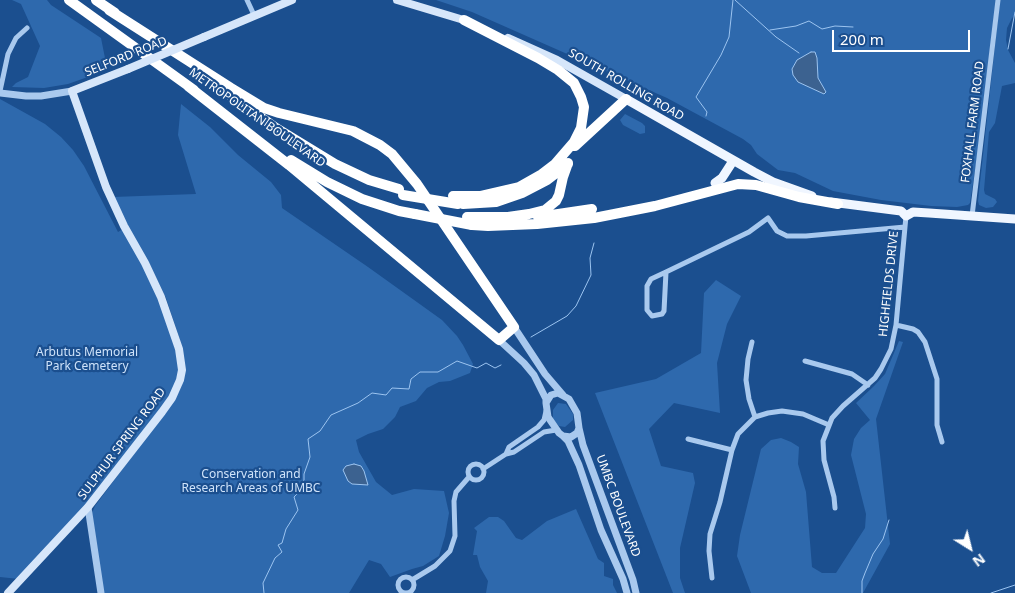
<!DOCTYPE html>
<html>
<head>
<meta charset="utf-8">
<style>
	body { margin:0 }
	#map { position:relative; width:1015px; height:593px; overflow:hidden; background:#1b4f8f; font-family:"Noto Sans",sans-serif }
	canvas { display:block }
	.north { position:absolute; left:945px; top:523px; width:50px; height:50px; -webkit-text-stroke:4px #1b4f8f; paint-order:stroke; rotate:144deg; font-size:14px; font-weight:700; line-height:20px; text-align:center; color:#fff }
	.north::after { content:''; display:block; margin:auto; width:18px; height:22px; background:#fff; clip-path:polygon(50% 0,100% 100%,50% 72%,0 100%) }
	.scale { position:absolute; left:832px; top:30px; width:138px; height:22px; box-sizing:border-box; border:2px solid #fff; border-top:0; padding-left:6px; font-size:15px; line-height:18px; white-space:nowrap; color:#fff; -webkit-text-stroke:4px #1b4f8f; paint-order:stroke }
</style>
</head>
<body>
<div id="map">
<canvas width="1015" height="593"></canvas>
<div class="north">N</div>
<div class="scale">200 m</div>
</div>
<script>
const c = document.querySelector('canvas').getContext('2d');
c.lineJoin = 'round';
function fillPath(path, color) {
  c.fillStyle = color;
  c.fill(path, 'evenodd');
}
function shape(rows) {
  const path = new Path2D();
  for (const r of rows) {
    if (r.length === 3) {
      path.moveTo(r[0] + r[2], r[1]);
      path.arc(r[0], r[1], r[2], 0, 2 * Math.PI);
      continue;
    }
    path.moveTo(r[0], r[1]);
    for (let i = 2; i < r.length; i += 2) path.lineTo(r[i], r[i + 1]);
  }
  return path;
}
function trace(path, color, width, dash) {
  c.strokeStyle = color;
  c.lineWidth = width;
  c.lineCap = dash ? 'butt' : 'round';
  c.setLineDash(dash || []);
  c.stroke(path);
}
function write(font, color, halo, rows, align = 'center') {
  c.font = font + ' "Noto Sans",sans-serif';
  c.lineWidth = 4.5;
  c.setLineDash([]);
  c.textBaseline = 'middle';
  c.strokeStyle = halo;
  c.fillStyle = color;
  for (const [text, x, y, turn = 0] of rows) {
    c.save();
    c.translate(x, y);
    c.rotate((+turn || 0) * Math.PI / 180);
    c.textAlign = isNaN(turn) ? turn : align;
    if (halo) c.strokeText(text, 0, 0);
    c.fillText(text, 0, 0);
    c.restore();
  }
}
fillPath(shape([
	[12,0,47,0,51,5,101,38,107,68,99,73,68,84,44,88,12,87,16,83,28,77,40,46,21,4],
	[436,0,996,0,978,151,970,203,968,205,957,207,931,206,881,200,833,191,795,173,778,170,757,154,751,145,743,139,667,98,472,12],
	[1000,0,1015,0,1015,15,1012,18,1007,28,1006,40,1008,50,1015,63,1015,83,1002,86,995,123,989,132,984,190,985,194,995,199,997,202,993,207,986,208,979,205,978,201],
	[0,99,45,124,61,137,73,150,84,166,118,232,123,229,143,264,159,299,179,361,178,378,170,396,89,502,19,579,0,577],
	[181,104,210,127,238,155,271,182,281,195,282,208,368,267,442,320,457,336,463,345,473,364,470,373,450,381,439,382,427,388,416,401,400,407,395,417,383,429,368,434,356,440,359,452,376,482,392,495,414,489,444,491,449,513,445,536,439,556,423,566,412,569,390,577,381,564,369,560,349,593,103,593,92,513,95,506,176,397,182,385,180,340,166,298,149,263,128,228,113,197,196,194,178,135],
	[625,114,642,123,645,126,645,133,640,134,623,125,620,120],
	[716,280,741,296,727,324,717,363,720,413,674,403,649,429,661,466,693,473,695,483,680,548,680,578,685,593,673,593,595,393,656,379,701,353,704,293],
	[899,341,903,342,876,419,890,544,863,593,751,593,737,556,740,535,761,449,771,440,781,438,791,442,799,447,798,464,806,492,812,567,822,573,836,573,865,528,866,514,851,455,854,439,861,428,870,420,856,403,874,386,885,374],
	[558,403,566,404,573,414,573,420,565,427,559,426,553,420,553,410],
	[576,509,598,559,604,563,604,576,613,579,613,585,617,593,486,593,488,581,480,567,477,555,473,555,477,531,474,528,489,517,498,517,504,521,516,538,522,540,547,521]
]), '#2e69ad');
const water = shape([
	[811,52,815,52,817,58,818,78,826,92,824,94,798,82,793,75,792,69,797,60,811,52],
	[354,464,361,466,364,471,368,485,352,484,348,481,343,470,346,466,354,464]
]);
fillPath(water, '#3c6290');
trace(water, '#9cc4f0', 1);
trace(shape([
	[735,0,776,37,799,53],
	[770,30,796,26,809,21,822,29,835,26,853,27],
	[1008,49,1015,12],
	[706,116,707,112,696,97,721,55,729,37,733,0],
	[531,337,567,316,576,306,591,275,590,258,594,243],
	[264,593,263,583,275,558,282,552,278,545,282,543,286,529,298,510,294,497,297,494,298,489,304,480,304,474,310,457,308,439,320,431,331,415,358,403,372,393,386,395,392,388,409,389,411,379,420,372,438,372,457,361,477,368,486,363,495,368,501,365],
	[862,593,862,581,865,573,873,554,883,539,889,520],
	[991,593,1015,585]
]), '#9cc4f0', 1);
trace(shape([
	[247,0,254,15],
	[0,91,8,54,16,38,27,28],
	[972,216,998,0],
	[666,272,749,232,768,218,777,231,787,236,806,236,905,227],
	[666,272,664,311,662,314,652,316,647,310,647,286,651,279,666,272],
	[896,325,913,329,918,332,925,342,937,379,937,425,942,442],
	[752,342,748,359,746,380,749,399,755,417],
	[805,361,852,374,868,385],
	[688,439,732,450],
	[506,454,509,447,538,427,544,420,546,411],
	[476,472,8],
	[483,469,506,454,514,452,544,432,556,430],
	[835,508,834,497,824,460,823,441,832,418,843,406,875,378,881,369,891,349,896,325,906,216],
	[406,585,8],
	[712,578,709,551,710,534,720,502,732,450,738,434,755,417,768,413,782,411,803,414,829,425],
	[412,580,435,566,450,551,455,536,454,501,456,492,469,477]
]), '#a9c9ee', 5);
trace(shape([
	[0,93,26,96,41,96,72,91],
	[514,327,545,374,563,395],
	[499,340,524,363,534,375,546,399,546,403],
	[558,393,569,399,577,413,579,428,577,433,571,437,563,436,559,433,548,417,546,403,551,395,558,393],
	[579,428,583,445,633,580,636,593],
	[563,436,568,441,579,465,601,530,623,579,627,593],
	[88,507,101,593]
]), '#a9c9ee', 7);
trace(shape([
	[397,0,467,21],
	[204,37,292,0],
	[508,38,557,60,626,99],
	[8,593,88,507,162,412,172,398,180,380,182,370,179,349,161,297,145,263,124,226,106,187,72,91,128,69]
]), '#d6e6fa', 8);
trace(shape([
	[626,99,754,172,773,182,812,196],
	[715,183,722,178,733,161],
	[831,202,901,211,906,216],
	[906,216,913,212,929,213,1015,219]
]), '#f0f6ff', 9);
trace(shape([
	[69,0,194,90],
	[96,0,115,13],
	[109,10,231,88,264,108,279,113,353,131,380,145,392,154,417,184,514,327,499,340,289,165,188,86],
	[464,20,538,58,558,70,574,83,581,97,584,107,581,128,574,142,555,164],
	[224,91,276,128,335,164,369,180,399,189],
	[575,146,626,99],
	[291,160,327,182,362,199,399,211,415,214],
	[453,196,480,196,519,187,542,174,559,161],
	[463,204,496,202,522,193,547,180,568,164],
	[467,217,508,217,529,214,545,210,556,201,559,195,563,177,568,163],
	[538,217,592,209],
	[472,225,488,226,537,224,594,218,655,206,738,184,756,185,799,197,838,204]
]), '#fff', 10);
trace(shape([
	[128,69,204,37]
]), '#d6e6fa', 8);
trace(shape([
	[403,195,458,204],
	[415,214,472,225]
]), '#fff', 10);
write('12px', '#fff', '#1b4f8f', [
	["SELFORD ROAD",126,57,-22],
	["SOUTH ROLLING ROAD",626,85,30],
	["METROPOLITAN BOULEVARD",257,118,35],
	["FOXHALL FARM ROAD",973,122,-83],
	["HIGHFIELDS DRIVE",889,284,-84],
	["SULPHUR SPRING ROAD",122,444,-53],
	["UMBC BOULEVARD",618,506,70]
]);
write('12px', '#cfe3fa', '#1b4f8f', [
	["Arbutus Memorial",87,353],
	["Park Cemetery",87,367],
	["Conservation and",251,475],
	["Research Areas of UMBC",251,489]
]);
</script>
</body>
</html>
